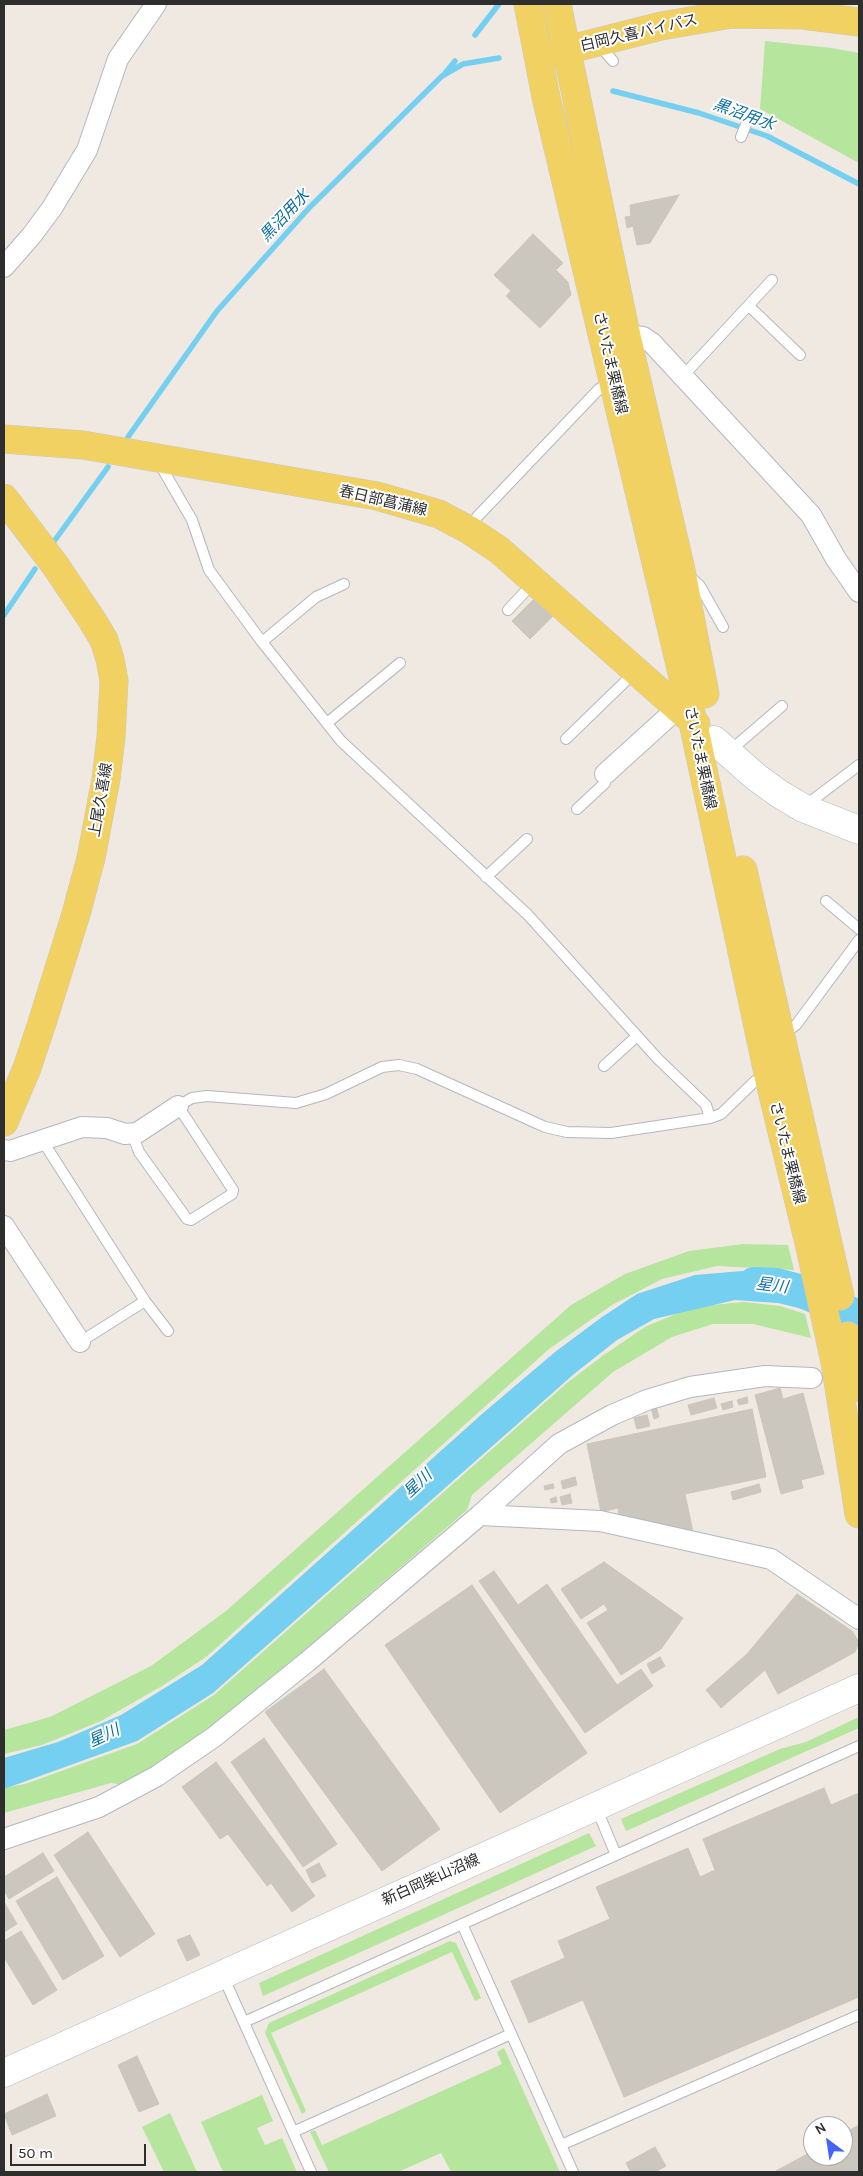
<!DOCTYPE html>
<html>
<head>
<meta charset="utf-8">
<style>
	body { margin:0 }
	#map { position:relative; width:863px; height:2176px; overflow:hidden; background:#efe9e1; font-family:Karla,sans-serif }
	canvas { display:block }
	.frame { position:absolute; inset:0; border:5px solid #2e2e2e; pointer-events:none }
	.north { position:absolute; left:803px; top:2116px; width:50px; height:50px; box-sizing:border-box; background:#fff; border:1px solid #ababab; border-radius:50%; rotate:329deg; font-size:14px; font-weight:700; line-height:20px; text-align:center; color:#2e2e2e }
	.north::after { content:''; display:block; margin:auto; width:18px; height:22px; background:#4264fb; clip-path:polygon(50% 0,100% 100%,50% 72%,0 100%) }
	.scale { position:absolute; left:10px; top:2144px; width:136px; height:22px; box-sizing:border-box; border:2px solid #2e2e2e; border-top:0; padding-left:6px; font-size:15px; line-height:18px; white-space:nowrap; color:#2e2e2e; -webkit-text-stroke:4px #fff; paint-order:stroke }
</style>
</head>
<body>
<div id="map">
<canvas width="863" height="2176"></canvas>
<div class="frame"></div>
<div class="north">N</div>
<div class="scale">50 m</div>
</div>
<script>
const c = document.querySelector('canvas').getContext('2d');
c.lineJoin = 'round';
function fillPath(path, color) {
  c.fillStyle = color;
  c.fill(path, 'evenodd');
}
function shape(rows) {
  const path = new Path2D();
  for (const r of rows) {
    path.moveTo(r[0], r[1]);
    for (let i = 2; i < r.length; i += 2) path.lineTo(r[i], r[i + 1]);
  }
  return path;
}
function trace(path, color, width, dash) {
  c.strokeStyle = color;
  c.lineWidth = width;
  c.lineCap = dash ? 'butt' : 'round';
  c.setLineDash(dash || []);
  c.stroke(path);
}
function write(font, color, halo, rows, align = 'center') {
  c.font = font + ' Karla,"Noto Sans JP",sans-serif';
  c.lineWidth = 4;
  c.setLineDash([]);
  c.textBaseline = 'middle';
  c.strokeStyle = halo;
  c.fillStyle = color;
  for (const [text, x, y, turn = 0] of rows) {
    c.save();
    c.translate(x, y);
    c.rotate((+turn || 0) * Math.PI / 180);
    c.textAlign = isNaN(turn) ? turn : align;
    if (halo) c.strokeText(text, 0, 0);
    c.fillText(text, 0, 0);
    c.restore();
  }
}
fillPath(shape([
	[765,41,831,48,859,53,859,163,760,109],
	[743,1244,788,1245,794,1270,717,1266,662,1279,612,1305,549,1349,206,1657,162,1686,101,1721,42,1745,4,1754,4,1730,50,1717,151,1666,226,1611,571,1305,625,1274,689,1251],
	[744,1302,780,1306,805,1314,811,1338,753,1324,713,1324,672,1337,613,1372,472,1495,467,1510,230,1714,179,1752,124,1785,111,1783,4,1813,4,1788,25,1784,137,1744,214,1695,567,1383,601,1357,645,1327,692,1307],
	[859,1717,859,1728,626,1831,621,1819,780,1749,806,1742],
	[589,1833,596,1846,263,1996,259,1983],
	[450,1941,456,1943,481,1998,475,2001,452,1952,271,2033,306,2111,302,2114,265,2033,269,2023],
	[504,2048,560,2172,451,2172,441,2153,398,2172,329,2172,310,2132,315,2130,322,2145,502,2064,497,2052],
	[262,2095,273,2121,257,2128,265,2145,282,2138,297,2172,223,2172,201,2122],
	[170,2113,197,2172,164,2172,142,2127]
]), '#b6e59e');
fillPath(shape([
	[742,1271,795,1276,803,1309,778,1303,735,1300,654,1319,617,1340,574,1374,213,1693,137,1741,4,1789,4,1758,58,1742,121,1715,202,1665,482,1414,555,1352,602,1317,637,1294,695,1275]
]), '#75cff0');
trace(shape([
	[475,35,499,4],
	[445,73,455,61],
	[613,91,699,113,767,136,859,184],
	[128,437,217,311,309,208,442,76,463,64,499,58],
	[55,540,108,467],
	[4,615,35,569]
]), '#75cff0', 5.5);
trace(shape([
	[754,1283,776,1284,795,1289,859,1316]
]), '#75cff0', 32);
const building = shape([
	[679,195,650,243,637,245,633,226,627,228,625,217,631,216,630,205,679,195],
	[533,234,563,263,556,270,568,282,571,295,540,328,506,296,511,291,494,275,533,234],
	[537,596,555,614,530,639,512,621,537,596],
	[780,1388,783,1399,803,1393,824,1474,801,1480,803,1488,781,1494,755,1395,780,1388],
	[747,1397,748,1403,739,1405,737,1400,747,1397],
	[714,1398,717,1408,691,1415,688,1405,714,1398],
	[732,1401,733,1407,723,1410,721,1404,732,1401],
	[656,1406,659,1417,654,1419,651,1407,656,1406],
	[752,1409,766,1477,685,1494,693,1532,619,1514,618,1508,601,1512,587,1444,752,1409],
	[647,1415,650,1426,637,1429,634,1418,647,1415],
	[575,1477,577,1485,563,1489,561,1481,575,1477],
	[553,1484,554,1488,545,1490,544,1486,553,1484],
	[759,1484,761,1492,733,1500,731,1492,759,1484],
	[570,1494,572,1503,562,1505,560,1497,570,1494],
	[556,1497,557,1502,551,1503,550,1499,556,1497],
	[604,1562,683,1618,661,1649,621,1675,587,1623,608,1610,604,1604,581,1619,561,1589,604,1562],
	[494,1571,518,1605,547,1584,617,1685,641,1669,653,1686,585,1733,479,1581,494,1571],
	[472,1585,587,1753,500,1813,385,1645,472,1585],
	[797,1594,852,1631,859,1642,855,1652,778,1694,765,1670,721,1708,706,1690,747,1654,797,1594],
	[660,1657,665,1666,652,1674,647,1664,660,1657],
	[324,1669,425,1808,367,1851,265,1712,324,1669],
	[264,1738,337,1844,303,1867,231,1762,264,1738],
	[216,1762,242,1797,208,1822,182,1787,216,1762],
	[824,1788,831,1805,859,1793,859,1997,624,2097,558,1941,610,1919,596,1887,688,1848,700,1877,715,1870,703,1839,824,1788],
	[242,1797,315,1896,292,1912,271,1883,267,1886,228,1834,220,1839,208,1822,242,1797],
	[425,1808,440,1829,382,1871,367,1851,425,1808],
	[88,1832,155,1934,120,1957,54,1855,88,1832],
	[43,1853,54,1871,9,1899,4,1890,4,1877,43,1853],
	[319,1863,326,1876,312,1883,306,1870,319,1863],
	[57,1877,104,1956,63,1980,16,1901,57,1877],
	[4,1902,17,1924,4,1932,4,1902],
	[21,1931,57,1990,33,2005,4,1957,4,1941,21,1931],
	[190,1935,200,1955,187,1961,177,1940,190,1935],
	[565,1958,583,2000,529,2023,511,1981,565,1958],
	[137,2056,159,2104,139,2112,118,2065,137,2056],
	[47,2094,56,2116,12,2135,4,2114,47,2094],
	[859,2125,859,2172,774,2172,813,2151,813,2156,843,2156,843,2134,859,2125],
	[655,2147,666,2166,655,2172,631,2172,626,2163,655,2147]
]);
fillPath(building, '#cbc7bf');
trace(building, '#cbc5ba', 1);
const lane = shape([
	[599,45,613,61],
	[741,137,749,117],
	[749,306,800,355],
	[683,376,772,280],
	[162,462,162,468,192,520,209,570,262,642,341,741,528,915,658,1059,706,1105,710,1118],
	[470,530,477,517,599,389,611,382],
	[689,576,700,586,723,627],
	[508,610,534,582],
	[262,642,316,597,344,584],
	[327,723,400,663],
	[566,739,636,671],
	[735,755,739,743,782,706],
	[806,805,859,765],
	[577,809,605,783,605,774],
	[486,877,527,839],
	[826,901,859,929],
	[783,1034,796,1025,859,940],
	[604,1066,637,1036],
	[132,1133,139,1152,187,1219,191,1220,232,1194,233,1190,178,1106,192,1098,207,1096,296,1103,326,1094,382,1067,399,1065,417,1069,545,1127,567,1132,611,1133,710,1118,721,1114,755,1081,768,1078],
	[42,1140,145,1301,168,1331],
	[80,1342,145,1301],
	[596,1807,616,1855],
	[462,1924,573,2172],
	[223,1976,311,2172],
	[244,2022,859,1746],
	[293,2132,511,2034],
	[561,2145,859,2015]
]);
const street = shape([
	[4,267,32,235,52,208,87,150,118,59,156,4],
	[626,334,643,337,652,343,811,515,836,559,859,592],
	[605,774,669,716,674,704],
	[4,1150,10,1151,82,1127,107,1128,125,1134,137,1133,178,1106],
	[4,1226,80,1342],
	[480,1515,600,1521,771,1559,859,1619],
	[4,1839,99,1807,157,1776,214,1737,307,1662,480,1515,559,1444,612,1415,647,1400,690,1387,765,1376,812,1378]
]);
const secondary = shape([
	[714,740,756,777,778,793,803,808,859,830],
	[4,2073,859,1688]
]);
const primary = shape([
	[528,4,546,97,686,690,769,1078,809,1243,835,1362,859,1514],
	[557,4,626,334,681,570,705,694],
	[551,54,661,26,732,14,802,15,859,22],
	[4,439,83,445,377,496,439,514,469,530,499,550,696,724],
	[4,498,55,565,92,620,104,640,110,659,114,681,111,737,106,779,91,858,76,914,42,1023,27,1068,4,1122],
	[743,870,840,1296],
	[848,1336,859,1388]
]);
trace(lane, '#b4b7c1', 12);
trace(street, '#b4b7c1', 22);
trace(secondary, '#b4b7c1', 29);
trace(primary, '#c9c9c9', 29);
trace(lane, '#fff', 10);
trace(street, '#fff', 20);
trace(secondary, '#fff', 28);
trace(primary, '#f2d163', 28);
write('15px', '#2e2e2e', '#fff', [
	["白岡久喜バイパス",639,33,-13],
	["さいたま栗橋線",610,363,77],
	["春日部菖蒲線",383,501,13],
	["さいたま栗橋線",700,758,78],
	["上尾久喜線",101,800,-80],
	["さいたま栗橋線",787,1153,76],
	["新白岡柴山沼線",431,1880,-24]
]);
write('italic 16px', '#0d6fa3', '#fff', [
	["黒沼用水",744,115,20],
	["黒沼用水",285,216,-47],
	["星川",772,1286,7],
	["星川",418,1484,-43],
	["星川",104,1736,-25]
]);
</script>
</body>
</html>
